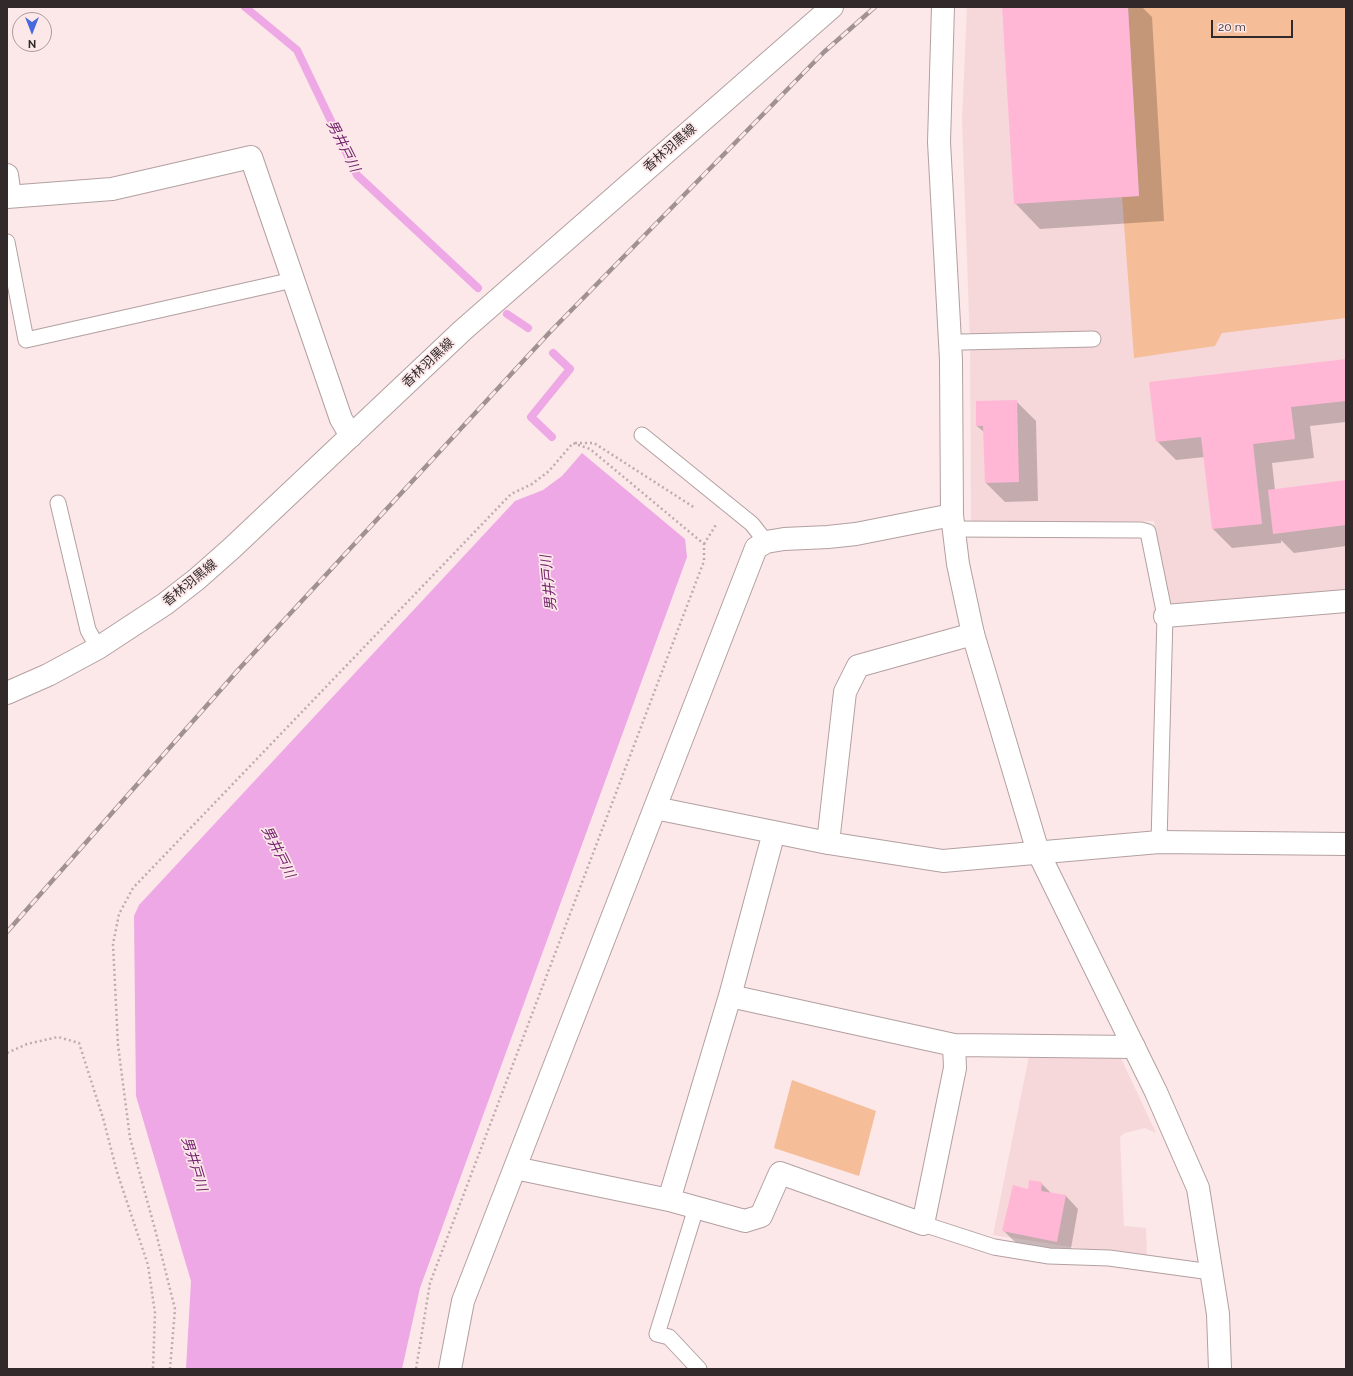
<!DOCTYPE html>
<html>
<head>
<meta charset="utf-8">
<style>
	body { margin:0 }
	#map { position:relative; width:1353px; height:1376px; overflow:hidden; background:#fce7e9; font-family:Raleway,sans-serif }
	canvas { display:block }
	.frame { position:absolute; inset:0; border:8px solid #322a2a; pointer-events:none }
	.north { position:absolute; left:12px; top:12px; width:40px; height:40px; box-sizing:border-box; background:#fce7e9; border:1px solid #ab9b9d; border-radius:50%; rotate:180deg; font-size:11px; font-weight:700; line-height:16px; text-align:center; color:#322a2a }
	.north::after { content:''; display:block; margin:auto; width:14px; height:18px; background:#4869dc; clip-path:polygon(50% 0,100% 100%,50% 72%,0 100%) }
	.scale { position:absolute; left:1211px; top:20px; width:82px; height:18px; box-sizing:border-box; border:2px solid #322a2a; border-top:0; padding-left:5px; font-size:12px; line-height:14px; white-space:nowrap; color:#322a2a; -webkit-text-stroke:3px #fce7e9; paint-order:stroke }
</style>
</head>
<body>
<div id="map">
<canvas width="1353" height="1376"></canvas>
<div class="frame"></div>
<div class="north">N</div>
<div class="scale">20 m</div>
</div>
<script>
const c = document.querySelector('canvas').getContext('2d');
c.lineJoin = 'round';
function fillPath(path, color) {
  c.fillStyle = color;
  c.fill(path, 'evenodd');
}
function shape(rows) {
  const path = new Path2D();
  for (const r of rows) {
    path.moveTo(r[0], r[1]);
    for (let i = 2; i < r.length; i += 2) path.lineTo(r[i], r[i + 1]);
  }
  return path;
}
function trace(path, color, width, dash) {
  c.strokeStyle = color;
  c.lineWidth = width;
  c.lineCap = dash ? 'butt' : 'round';
  c.setLineDash(dash || []);
  c.stroke(path);
}
function write(font, color, halo, rows, align = 'center') {
  c.font = font + ' Raleway,"Noto Sans JP",sans-serif';
  c.lineWidth = 3.5;
  c.setLineDash([]);
  c.textBaseline = 'middle';
  c.strokeStyle = halo;
  c.fillStyle = color;
  for (const [text, x, y, turn = 0] of rows) {
    c.save();
    c.translate(x, y);
    c.rotate((+turn || 0) * Math.PI / 180);
    c.textAlign = isNaN(turn) ? turn : align;
    if (halo) c.strokeText(text, 0, 0);
    c.fillText(text, 0, 0);
    c.restore();
  }
}
fillPath(shape([
	[967,7,1346,7,1346,591,1171,604,1154,521,1023,523,972,522,971,519,970,343,962,119],
	[1030,1051,1118,1052,1156,1133,1145,1128,1125,1133,1120,1137,1124,1226,1146,1228,1147,1259,993,1235]
]), '#f6d8da');
fillPath(shape([
	[1128,7,1346,7,1346,318,1222,333,1215,346,1134,358,1122,197,1139,196],
	[792,1080,876,1111,859,1176,774,1148]
]), '#f5bd98');
fillPath(shape([
	[582,453,685,539,687,557,420,1288,402,1369,186,1369,191,1281,136,1096,134,916,139,905,515,501,543,490,562,476]
]), '#eea8e5');
fillPath(shape([
	[1003,7,1142,7,1152,17,1164,221,1040,229,1015,203],
	[1346,360,1346,422,1310,426,1314,458,1272,463,1275,490,1346,481,1346,546,1294,553,1281,540,1281,543,1232,548,1213,529,1205,457,1176,460,1157,441],
	[977,402,1017,402,1036,421,1038,501,1005,502,986,483,985,433,977,426],
	[1041,1183,1052,1194,1066,1196,1078,1209,1070,1254,1016,1243,1003,1230,1028,1190]
]), '#0003');
trace(shape([
	[245,7,297,50,357,175,478,288],
	[507,314,528,328],
	[552,437,531,417,570,369,553,353]
]), '#eea8e5', 8);
fillPath(shape([
	[1002,7,1128,7,1139,196,1014,204],
	[1346,359,1346,401,1291,407,1295,439,1253,444,1262,524,1212,529,1201,437,1156,442,1149,382],
	[1017,400,1019,482,985,483,983,426,976,426,976,401],
	[1346,480,1346,525,1273,534,1268,490],
	[1029,1180,1042,1182,1041,1191,1066,1195,1057,1242,1002,1231,1013,1185,1028,1189]
]), '#ffb7d5');
const service = shape([
	[7,242,26,340,293,280],
	[950,343,962,342,1093,339],
	[642,435,752,524,766,542],
	[58,503,88,630,98,648],
	[953,529,1141,530,1148,532,1165,616,1159,842],
	[696,1208,657,1334,669,1337,699,1369],
	[923,1224,994,1247,1049,1256,1109,1258,1211,1272]
]);
const minor = shape([
	[7,175,10,196],
	[7,197,112,189,251,157,341,419,351,436],
	[1165,616,1346,601],
	[655,808,828,843,943,861,1159,842,1346,844],
	[828,843,845,692,858,666,973,634],
	[730,996,954,1045,1134,1047],
	[515,1168,669,1200,745,1221,761,1216,780,1173,923,1224,955,1068,954,1045],
	[669,1200,730,996,774,832],
	[450,1369,463,1301,756,548,766,542,784,539,828,537,856,534,952,515]
]);
const tertiary = shape([
	[943,7,939,142,951,360,952,515,958,564,973,634,1038,852,1156,1092,1198,1188,1218,1314,1220,1369]
]);
const secondary = shape([
	[7,693,48,675,98,648,165,604,197,579,232,548,463,330,832,7]
]);
trace(service, '#b3a0a1', 17);
trace(minor, '#b3a0a1', 24);
trace(tertiary, '#b3a0a1', 24);
trace(secondary, '#b3a0a1', 24);
trace(shape([
	[575,443,594,443,695,508],
	[704,544,717,523],
	[7,1053,27,1044,58,1037,79,1043,103,1118,117,1172,148,1265,155,1313,153,1369],
	[170,1369,175,1309,156,1233,130,1138,118,1045,113,944,119,914,133,888,511,494,532,484,549,471,573,443,590,449,704,544,704,561,430,1283,416,1369]
]), '#bdacad', 2.5, [2, 3]);
trace(service, '#fff', 15);
trace(minor, '#fff', 22);
trace(tertiary, '#fff', 22);
trace(secondary, '#fff', 22);
const rail = shape([
	[7,932,239,669,550,332,824,52,875,7]
]);
trace(rail, '#a09192', 4.5);
trace(rail, '#fce7e9', 3, [9]);
write('13px', '#322a2a', '#fce7e9', [
	["香林羽黒線",670,148,-41],
	["香林羽黒線",428,363,-43],
	["香林羽黒線",190,583,-39]
]);
write('italic 14px', '#73226d', '#fce7e9', [
	["男井戸川",343,146,63],
	["男井戸川",549,583,-96],
	["男井戸川",278,852,63],
	["男井戸川",194,1164,73]
]);
</script>
</body>
</html>
